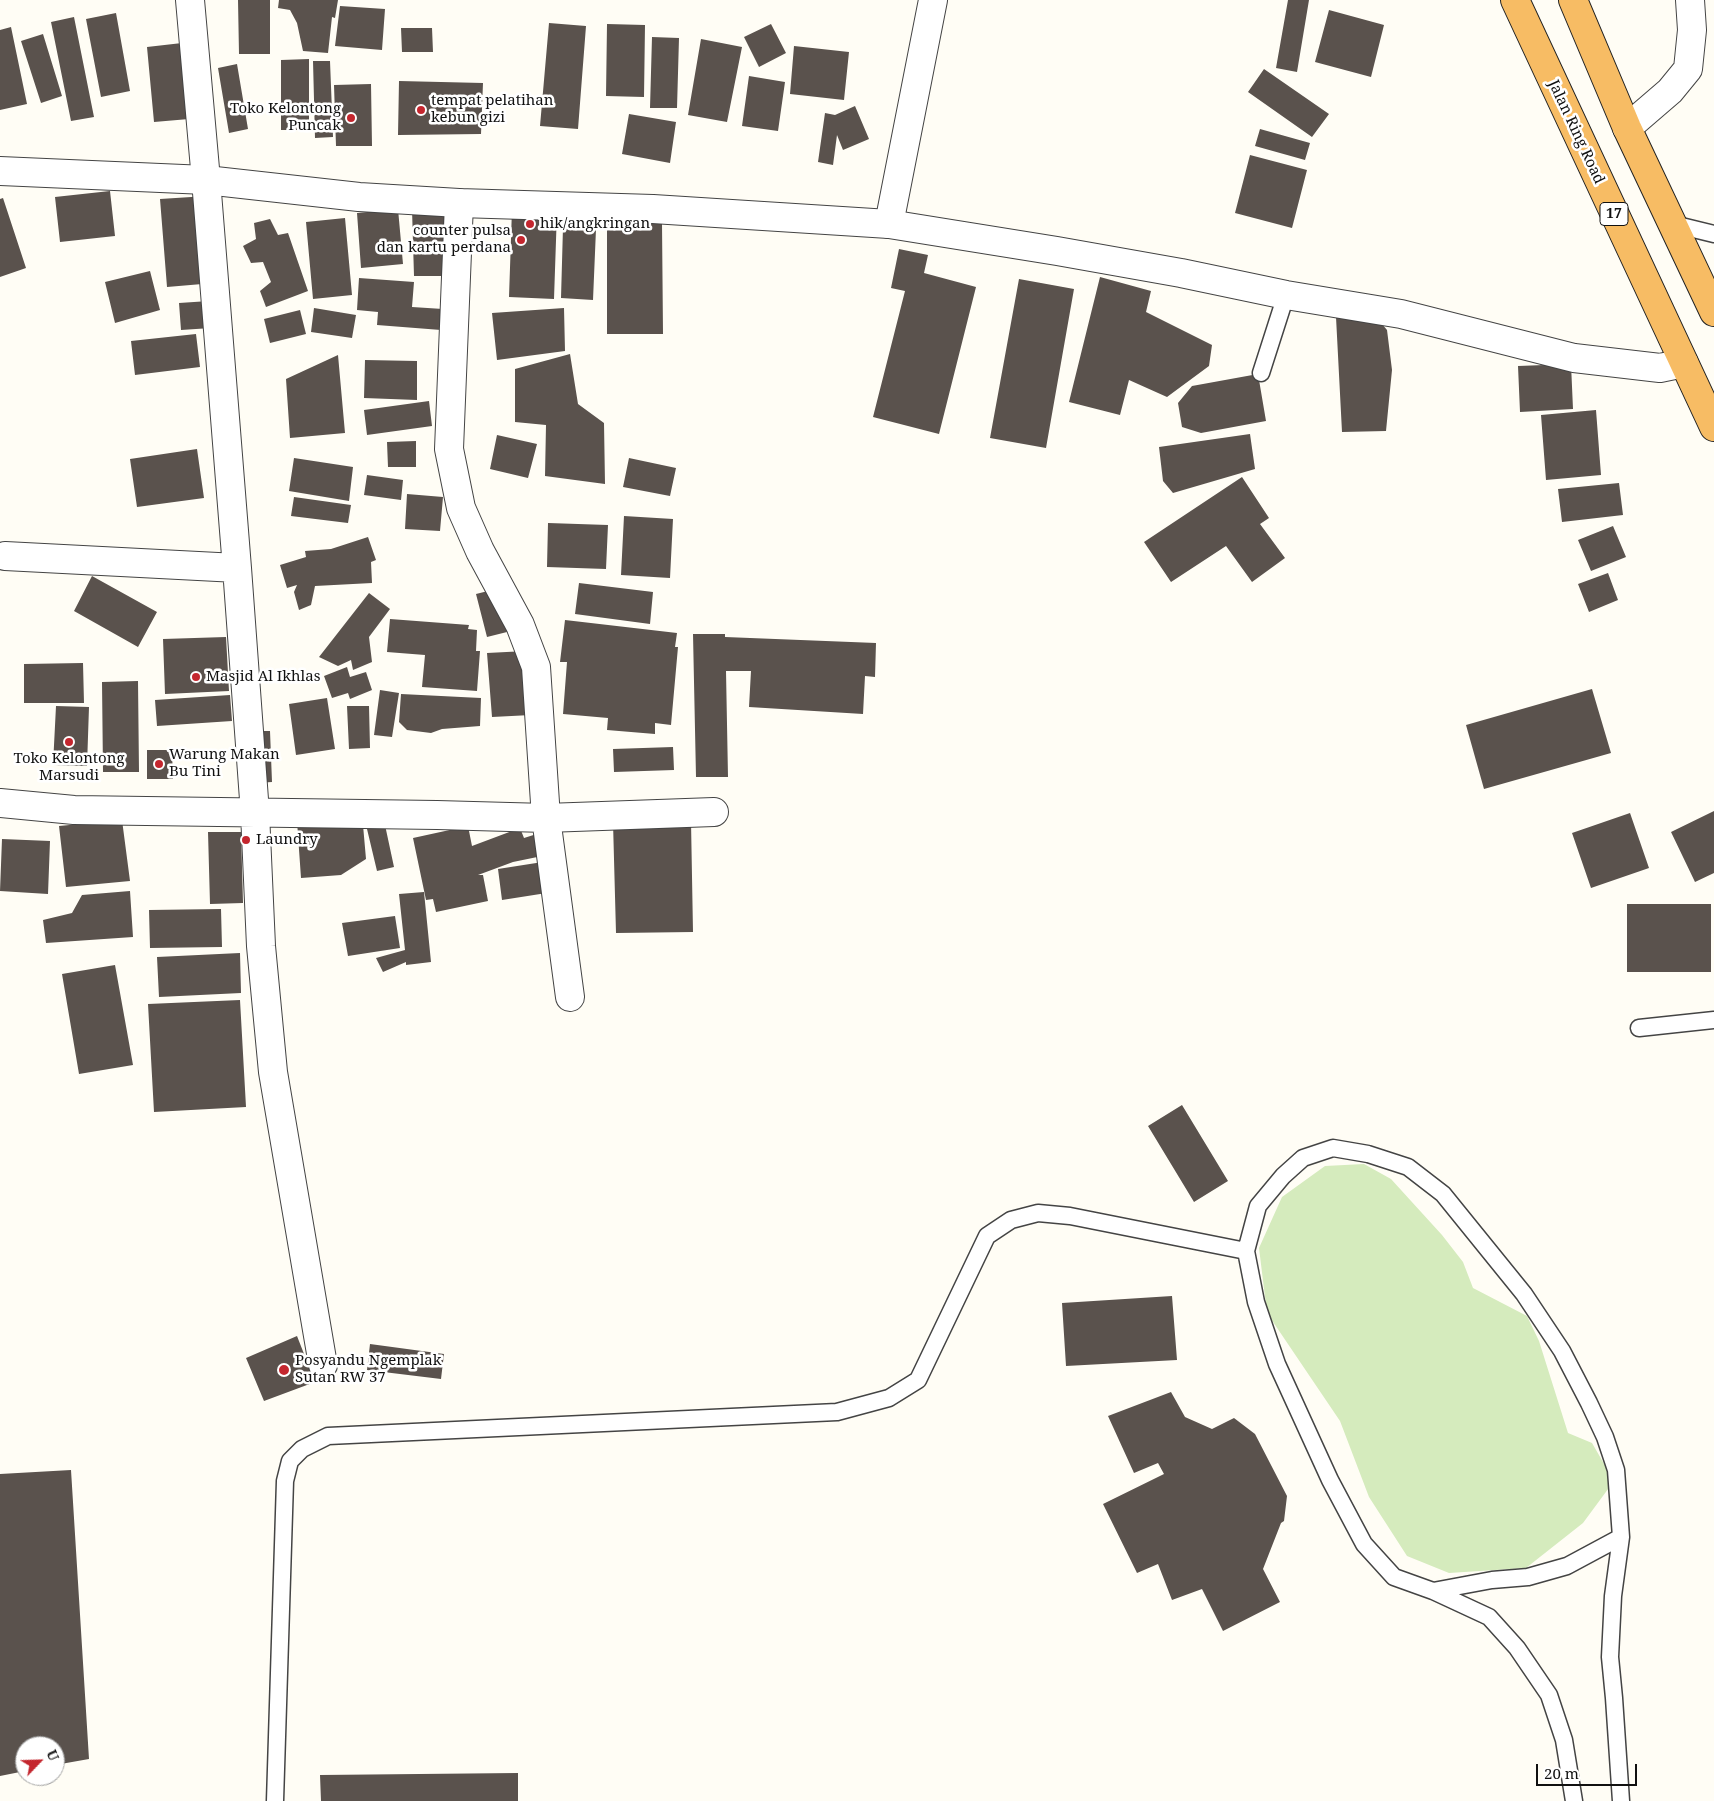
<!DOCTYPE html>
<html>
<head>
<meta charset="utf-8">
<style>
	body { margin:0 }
	#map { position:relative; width:1714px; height:1801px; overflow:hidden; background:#fffdf5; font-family:"Noto Serif",serif }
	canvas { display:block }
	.north { position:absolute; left:15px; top:1736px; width:50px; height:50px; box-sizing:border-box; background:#fff; border:1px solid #a0a0a0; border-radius:50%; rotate:66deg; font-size:14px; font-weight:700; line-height:20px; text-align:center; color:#111 }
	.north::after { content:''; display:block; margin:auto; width:18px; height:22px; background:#c4262e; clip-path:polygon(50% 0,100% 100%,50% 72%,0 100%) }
	.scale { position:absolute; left:1536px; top:1764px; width:101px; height:22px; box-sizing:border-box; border:2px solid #111; border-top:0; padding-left:6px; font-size:15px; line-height:18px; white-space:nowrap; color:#111; -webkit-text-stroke:4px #fff; paint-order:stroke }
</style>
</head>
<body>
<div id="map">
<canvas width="1714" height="1801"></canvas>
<div class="north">U</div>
<div class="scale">20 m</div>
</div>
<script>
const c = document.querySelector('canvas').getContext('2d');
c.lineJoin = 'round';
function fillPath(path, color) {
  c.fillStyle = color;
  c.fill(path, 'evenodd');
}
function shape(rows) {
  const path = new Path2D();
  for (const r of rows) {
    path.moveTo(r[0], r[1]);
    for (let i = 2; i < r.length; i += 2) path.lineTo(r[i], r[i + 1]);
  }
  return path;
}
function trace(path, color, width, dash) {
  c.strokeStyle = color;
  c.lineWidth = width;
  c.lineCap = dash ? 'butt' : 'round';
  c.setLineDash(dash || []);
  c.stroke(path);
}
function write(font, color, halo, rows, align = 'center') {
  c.font = font + ' "Noto Serif",serif';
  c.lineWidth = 5;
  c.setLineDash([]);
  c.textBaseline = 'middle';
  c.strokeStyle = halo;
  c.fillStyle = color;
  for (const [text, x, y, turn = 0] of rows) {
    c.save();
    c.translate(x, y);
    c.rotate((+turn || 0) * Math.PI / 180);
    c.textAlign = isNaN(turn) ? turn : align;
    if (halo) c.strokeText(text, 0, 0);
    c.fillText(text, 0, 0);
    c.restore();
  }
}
fillPath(shape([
	[1364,1164,1391,1179,1442,1235,1463,1262,1473,1288,1527,1316,1539,1341,1568,1433,1592,1443,1614,1481,1583,1523,1526,1568,1449,1573,1407,1556,1369,1497,1340,1421,1267,1313,1259,1248,1282,1197,1325,1166]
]), '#d5ebbd');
fillPath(shape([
	[238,0,270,0,270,54,239,54],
	[279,0,338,0,335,18,332,17,328,53,303,51,297,23,290,10,278,8],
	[1288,0,1309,0,1297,72,1276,68],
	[340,6,385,9,382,50,335,46],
	[1329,10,1384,25,1371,77,1315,62],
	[116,13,130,91,101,97,86,19],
	[74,17,94,117,71,121,51,22],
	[549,23,586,26,578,129,540,126],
	[607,24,645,25,644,97,606,96],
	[771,24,786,53,759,67,744,37],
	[11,27,27,104,0,110,0,30],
	[401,28,432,28,433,52,402,52],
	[43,34,62,96,41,103,21,41],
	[652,37,679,38,677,108,650,108],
	[701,39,742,47,727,122,688,115],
	[182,43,189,119,154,122,147,47],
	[794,46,849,52,844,100,790,94],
	[309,59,309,130,281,130,281,60],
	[313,61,330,61,333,137,315,138],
	[237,64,248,129,229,133,218,68],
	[1264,69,1329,114,1312,137,1248,92],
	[749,76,785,82,778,131,742,126],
	[399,81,483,83,481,134,398,135],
	[371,84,372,146,336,146,334,85],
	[855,106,869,139,843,150,837,135,833,165,818,162,825,113,835,115],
	[629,114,676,122,670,163,622,154],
	[1260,129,1310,143,1305,160,1255,146],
	[1250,155,1307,170,1292,228,1235,213],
	[110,191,115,236,60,242,55,197],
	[207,196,214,283,167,287,160,199],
	[3,198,26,268,0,277,0,199],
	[447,208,449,276,414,276,412,209],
	[398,209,403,264,361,268,357,213],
	[512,209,557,211,554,299,509,297],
	[345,218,352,295,313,299,306,222],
	[270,219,278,235,288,233,308,291,266,307,260,291,271,282,263,262,251,263,243,246,256,239,254,223],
	[607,223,662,223,663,334,607,334],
	[563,227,596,229,593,300,561,298],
	[899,249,928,255,924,273,976,287,939,434,873,417,905,291,891,288],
	[150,271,160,310,115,323,105,282],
	[1100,277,1151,291,1146,312,1212,345,1209,366,1167,397,1129,380,1120,415,1069,402],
	[359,278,414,282,412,307,443,309,441,330,377,325,378,312,357,310],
	[1019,279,1074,289,1046,448,990,438],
	[209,301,211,328,181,330,179,303],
	[314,308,356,315,352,338,311,332],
	[564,308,565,351,497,360,492,313],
	[300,310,306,334,270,343,264,319],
	[1336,317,1377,318,1387,330,1392,370,1386,431,1342,432],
	[196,334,200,367,135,375,131,341],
	[570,354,578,404,604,423,605,484,545,476,546,425,515,422,515,369],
	[338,355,345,433,290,438,286,379],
	[365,360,417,361,417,400,364,398],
	[1571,364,1573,409,1520,412,1518,366],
	[1258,374,1266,421,1201,433,1182,427,1178,403,1192,386],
	[429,401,432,426,367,435,364,410],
	[1596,410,1601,475,1546,480,1541,415],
	[1250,434,1255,469,1173,493,1163,481,1159,447],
	[497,435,537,444,528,478,490,469],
	[416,441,416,467,388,467,387,442],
	[197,449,204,498,137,507,130,459],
	[294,458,353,467,349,501,289,491],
	[629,458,676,468,670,496,623,487],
	[367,475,403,480,401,500,364,495],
	[1242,477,1269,518,1260,524,1285,558,1252,582,1226,546,1171,582,1144,542],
	[1619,483,1623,515,1562,522,1558,489],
	[407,494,443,497,440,531,405,529],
	[294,497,351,505,348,523,291,516],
	[624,516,673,519,670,578,621,575],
	[548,523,608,525,606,569,547,567],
	[1613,526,1626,557,1591,571,1578,540],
	[368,537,376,560,371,562,372,583,315,586,311,605,299,610,294,592,297,585,287,588,280,565,306,557,305,551,331,549],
	[1608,573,1618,600,1589,612,1578,584],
	[92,576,157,612,138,647,74,611],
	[579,583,653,592,650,624,575,614],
	[496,589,507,632,487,637,476,594],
	[369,593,390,609,369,637,372,662,353,670,351,660,338,666,319,657],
	[390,619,469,625,468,629,477,630,476,651,480,651,477,691,422,687,425,655,387,652],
	[565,620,677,633,675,647,678,647,671,725,655,723,655,734,607,730,608,718,563,714,567,662,560,662],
	[693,634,725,634,725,637,876,643,875,677,865,676,863,714,749,707,751,671,726,671,728,777,696,777],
	[226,637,229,691,165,694,163,639],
	[526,651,531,715,492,717,487,653],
	[83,663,84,703,24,703,24,664],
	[347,667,350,677,366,672,372,690,350,699,348,693,332,698,324,676],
	[138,681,139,772,103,772,102,682],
	[1592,689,1611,753,1484,789,1466,725],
	[380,690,399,693,392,737,374,735],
	[401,694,481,698,480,726,442,729,431,733,407,730,399,722],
	[230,695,232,721,157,726,155,700],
	[327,698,335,749,296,755,289,704],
	[56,706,89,707,87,766,53,765],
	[347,706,369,706,370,748,349,749],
	[255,731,270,731,272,782,257,783],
	[673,747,674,770,614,772,613,749],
	[147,750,172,750,173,779,147,779],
	[1714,811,1714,873,1695,882,1671,832],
	[1630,813,1649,868,1591,888,1572,833],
	[122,820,130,881,66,887,59,826],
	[297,821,363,825,366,859,341,875,301,878],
	[691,821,693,932,616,933,613,822],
	[385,825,394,867,377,871,367,829],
	[468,826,472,846,520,828,524,838,543,832,547,855,513,862,478,875,483,875,488,901,436,912,433,899,426,900,413,838],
	[208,832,241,832,243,903,210,904],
	[2,839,50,841,48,894,0,891],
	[549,861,553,892,502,900,498,869],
	[130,891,133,937,46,943,43,920,72,913,82,895],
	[424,892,431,962,406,965,406,962,383,972,376,958,405,950,399,894],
	[1627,904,1711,904,1711,972,1627,972],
	[221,909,222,947,150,948,149,910],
	[395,916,400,948,348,956,342,923],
	[240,953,241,993,159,997,157,957],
	[115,965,133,1065,79,1074,62,974],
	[240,1000,246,1107,154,1112,148,1004],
	[1182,1105,1228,1181,1194,1202,1148,1126],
	[1172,1296,1177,1360,1066,1366,1062,1303],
	[297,1336,315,1382,264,1401,246,1358],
	[370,1344,444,1354,441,1379,367,1370],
	[1171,1392,1185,1417,1212,1429,1234,1418,1255,1434,1287,1496,1284,1521,1281,1523,1263,1569,1280,1602,1223,1631,1202,1589,1172,1600,1158,1564,1137,1573,1103,1504,1164,1474,1158,1463,1134,1473,1108,1416],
	[71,1470,89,1759,55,1765,55,1746,25,1746,25,1771,0,1776,0,1474],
	[518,1773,518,1801,321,1801,320,1775]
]), '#5a524d');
const service = shape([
	[1673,224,1714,234],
	[1261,373,1286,295],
	[1639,1028,1714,1020],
	[1433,1591,1492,1580,1528,1577,1567,1566,1621,1537],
	[275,1801,285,1481,290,1461,302,1449,328,1436,837,1412,889,1398,918,1380,987,1236,1011,1220,1038,1213,1070,1216,1246,1251],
	[1574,1801,1564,1740,1549,1695,1517,1648,1489,1617,1433,1591,1394,1577,1364,1544,1330,1480,1277,1364,1256,1302,1246,1251,1258,1206,1283,1176,1303,1158,1333,1148,1368,1154,1408,1167,1443,1194,1524,1294,1562,1351,1589,1403,1605,1437,1616,1470,1621,1537,1613,1596,1610,1657,1614,1698,1621,1801]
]);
const minor = shape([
	[190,0,206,180,237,568,255,813,261,946,273,1072,323,1365],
	[1627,128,1670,91,1688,69,1692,30,1690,0],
	[459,203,449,449,461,508,480,551,520,625,536,667,546,818,570,997],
	[889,224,933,0],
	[5,556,237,568],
	[0,803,74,810,437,815,546,818,714,812]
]);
const tertiary = shape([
	[0,171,206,180,359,197,459,203,653,209,889,224,1057,251,1181,273,1286,295,1401,314,1574,358,1660,368,1684,363]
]);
const trunk = shape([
	[1515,0,1714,427],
	[1573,0,1627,128,1714,312]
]);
trace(service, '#444', 19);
trace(minor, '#444', 30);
trace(tertiary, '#444', 30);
trace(trunk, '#222', 30);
trace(service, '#fff', 16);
trace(minor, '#fff', 28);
trace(tertiary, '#fff', 28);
trace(trunk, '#f7bc64', 28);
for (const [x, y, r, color] of [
	[421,110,5,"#c4262e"],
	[351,118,5,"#c4262e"],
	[530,224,5,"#c4262e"],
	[521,240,5,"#c4262e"],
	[196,677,5,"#c4262e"],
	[69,742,5,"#c4262e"],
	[159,764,5,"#c4262e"],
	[246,840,5,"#c4262e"],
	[284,1370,6,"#c4262e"]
]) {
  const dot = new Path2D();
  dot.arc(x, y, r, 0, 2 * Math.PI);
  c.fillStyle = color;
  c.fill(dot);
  trace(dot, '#fff', 2);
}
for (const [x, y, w] of [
	[1614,214,28]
]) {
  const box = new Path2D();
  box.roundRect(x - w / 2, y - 11.5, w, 23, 4);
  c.fillStyle = '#fff';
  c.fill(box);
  trace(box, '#111', 1);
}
write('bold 14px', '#111', null, [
	["17",1614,214]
]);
write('15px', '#111', '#fff', [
	["tempat pelatihan",431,101],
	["kebun gizi",431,118],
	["Toko Kelontong",341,109,"right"],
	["Puncak",341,126,"right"],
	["hik/angkringan",540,224],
	["counter pulsa",511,231,"right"],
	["dan kartu perdana",511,248,"right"],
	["Masjid Al Ikhlas",206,677],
	["Warung Makan",169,755],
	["Bu Tini",169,772],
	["Toko Kelontong",69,759,"center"],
	["Marsudi",69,776,"center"],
	["Laundry",256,840],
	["Posyandu Ngemplak",295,1361],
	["Sutan RW 37",295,1378]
], 'left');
write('15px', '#111', '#fff', [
	["Jalan Ring Road",1576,132,65]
]);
</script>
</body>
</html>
